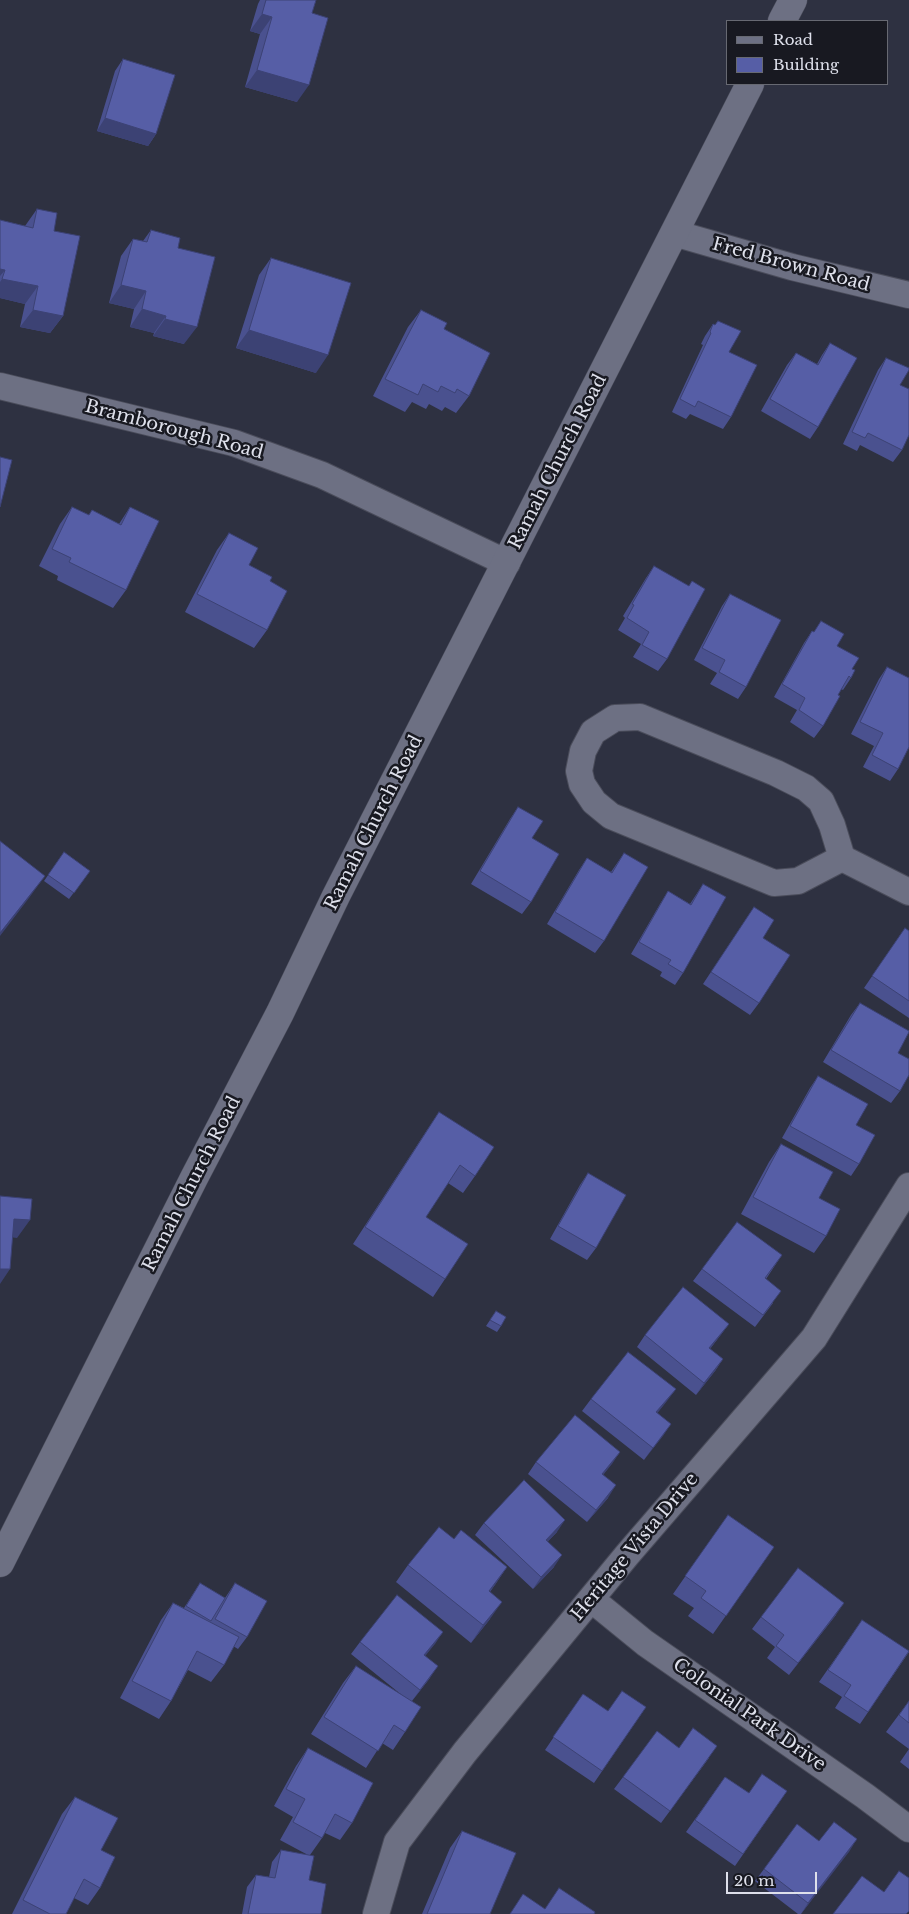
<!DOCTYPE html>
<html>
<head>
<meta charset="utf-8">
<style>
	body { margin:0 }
	#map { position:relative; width:909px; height:1914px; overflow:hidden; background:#2e3141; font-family:"Libre Baskerville",serif }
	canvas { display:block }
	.legend { position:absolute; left:726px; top:20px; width:162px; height:65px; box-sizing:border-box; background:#181921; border:1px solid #676972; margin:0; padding:6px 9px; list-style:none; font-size:15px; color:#dee0eb }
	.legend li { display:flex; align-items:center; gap:10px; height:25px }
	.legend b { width:25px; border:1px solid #676972 }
	.scale { position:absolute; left:726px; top:1872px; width:91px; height:22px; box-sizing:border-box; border:2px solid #dee0eb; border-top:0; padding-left:6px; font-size:15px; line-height:18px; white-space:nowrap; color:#dee0eb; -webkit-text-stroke:4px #181921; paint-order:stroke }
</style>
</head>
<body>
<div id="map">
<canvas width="909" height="1914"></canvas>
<ul class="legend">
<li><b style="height:6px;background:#6d7083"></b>Road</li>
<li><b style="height:14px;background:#565ea6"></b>Building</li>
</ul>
<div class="scale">20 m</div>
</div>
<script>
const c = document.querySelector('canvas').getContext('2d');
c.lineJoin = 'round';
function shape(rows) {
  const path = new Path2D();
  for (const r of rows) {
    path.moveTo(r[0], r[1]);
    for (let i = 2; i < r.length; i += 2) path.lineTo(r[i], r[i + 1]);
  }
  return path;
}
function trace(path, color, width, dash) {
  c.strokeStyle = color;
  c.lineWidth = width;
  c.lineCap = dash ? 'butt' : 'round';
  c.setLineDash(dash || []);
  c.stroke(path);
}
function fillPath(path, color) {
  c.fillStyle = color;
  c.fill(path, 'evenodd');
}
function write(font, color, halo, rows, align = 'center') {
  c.font = font + ' "Libre Baskerville",serif';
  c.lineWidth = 5;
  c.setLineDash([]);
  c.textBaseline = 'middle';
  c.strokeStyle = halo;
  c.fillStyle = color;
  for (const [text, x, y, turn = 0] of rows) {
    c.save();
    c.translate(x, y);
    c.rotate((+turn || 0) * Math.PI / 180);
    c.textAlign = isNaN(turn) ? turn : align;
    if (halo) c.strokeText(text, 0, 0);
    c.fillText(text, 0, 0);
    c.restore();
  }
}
const street = shape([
	[674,233,792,267,909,295],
	[0,386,234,443,322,475,507,563],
	[842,858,798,881,774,883,611,816,594,802,582,784,579,771,583,751,593,732,615,718,640,717,776,773,806,788,821,801,832,825,842,858,909,892],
	[591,1599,645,1643,865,1796,909,1829],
	[376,1914,397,1842,465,1752,627,1555,814,1338,909,1186]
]);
const secondary = shape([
	[782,21,793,0],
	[0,1563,194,1178,280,1013,336,896,750,84]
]);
trace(street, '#4a4c5a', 28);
trace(secondary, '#4a4c5a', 29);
trace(street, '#6d7083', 26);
trace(secondary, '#6d7083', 28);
fillPath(shape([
	[260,0,316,0,312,13,297,102,245,87,260,34,250,31,258,4],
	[123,59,156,134,148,146,97,131,115,71],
	[37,209,54,231,63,316,50,333,20,327,25,304,0,298,0,220,25,226],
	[151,230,178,248,184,344,153,336,154,333,130,327,134,309,109,303,121,256,133,239,143,241],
	[271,258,316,373,236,348,259,275],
	[421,310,444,329,469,396,456,413,445,407,442,411,429,404,426,409,412,402,405,412,373,396,408,327],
	[718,321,729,352,731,417,723,429,690,414,686,419,672,412,703,345,701,344,705,336,713,324,715,325],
	[830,343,818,427,810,439,761,411,787,365,796,353,817,364,822,355],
	[886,358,902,450,893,462,860,445,857,451,843,444,878,370],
	[72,507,89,515,92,510,119,524,130,507,126,590,113,608,57,580,58,576,39,566,60,524],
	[229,533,249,565,270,581,267,630,254,648,185,612,217,550],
	[654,566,667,659,658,671,633,657,641,644,618,630,625,618,623,616,646,578],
	[730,594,746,687,738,699,710,684,717,673,694,660,722,606],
	[812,631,837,646,852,669,851,678,843,690,841,689,823,726,814,738,790,722,797,710,774,697,804,643],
	[887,667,898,769,890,781,863,767,874,746,851,734,879,679],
	[518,807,532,838,531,902,522,914,471,884,510,819],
	[64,852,90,871,69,899,44,881],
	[624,853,604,941,595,953,547,924,579,870,587,858,611,872],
	[703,884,683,973,675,985,660,976,662,972,631,954,660,904,668,891,690,904],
	[754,907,763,938,759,1003,750,1015,703,984],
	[905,928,909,931,909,1018,864,988],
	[860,1003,898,1053,900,1091,891,1103,823,1062,851,1015],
	[818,1076,856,1125,859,1164,851,1176,782,1138,810,1088],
	[439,1112,475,1176,463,1193,448,1183,426,1217,445,1279,433,1297,353,1244,427,1130],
	[781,1144,819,1198,826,1236,814,1253,741,1214,769,1162],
	[588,1173,596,1248,587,1260,550,1239,580,1185],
	[782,1255,766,1279,773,1303,755,1327,693,1281,702,1269],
	[496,1311,501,1326,497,1332,486,1326],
	[729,1324,710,1349,723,1359,715,1371,696,1395,637,1347,645,1335],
	[676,1389,657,1413,671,1424,644,1460,582,1411,591,1399],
	[620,1452,603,1475,608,1498,587,1522,528,1474,536,1462],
	[728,1515,774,1547,713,1634,688,1616,694,1608,673,1594],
	[484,1523,557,1532,548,1541,554,1567,533,1589,475,1535],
	[454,1539,507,1567,490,1592,490,1619,471,1643,396,1582,408,1565],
	[200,1583,225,1598,235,1583,247,1637,238,1649,233,1646,224,1665,211,1682,188,1670,171,1701,159,1719,120,1698,161,1620,173,1603,184,1608],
	[836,1615,789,1675,767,1658,775,1647,752,1629,761,1617],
	[862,1620,909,1652,860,1724,835,1708,842,1697,819,1682],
	[443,1632,425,1656,430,1678,412,1701,405,1732,393,1750,382,1743,366,1768,311,1734,343,1683,356,1666,403,1696,351,1654,360,1642],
	[583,1694,608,1711,646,1707,594,1783,545,1750],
	[909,1701,909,1749,886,1732],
	[308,1748,352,1823,340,1840,325,1833,322,1838,310,1855,309,1880,321,1914,242,1914,247,1887,256,1875,269,1877,272,1862,281,1850,308,1855,280,1840,293,1817,274,1806,296,1766],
	[679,1748,709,1758,661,1823,614,1789,623,1777],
	[909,1749,909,1769,900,1762],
	[725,1777,749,1793,787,1791,735,1866,686,1832],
	[75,1797,101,1850,100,1888,88,1905,74,1898,66,1914,12,1914,62,1814],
	[462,1831,490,1914,422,1914,450,1848],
	[857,1839,801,1914,798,1914,755,1881,764,1869,819,1841]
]), '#4a518f');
fillPath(shape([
	[262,14,272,17,260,34,250,31],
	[257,70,309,85,297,102,245,87],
	[105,118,156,134,148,146,97,131],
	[0,269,5,270,0,276],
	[2,279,38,286,25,304,0,298,0,282],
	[121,285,146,291,134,309,109,303],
	[142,309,166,316,154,333,130,327],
	[33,310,63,316,50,333,20,327],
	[165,319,197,327,184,344,153,336],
	[249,330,328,355,316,373,236,348],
	[45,876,29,898,0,936,0,933],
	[14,1219,30,1220,17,1238,1,1236],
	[0,1269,10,1269,0,1284],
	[729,1324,720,1336,701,1360,709,1348],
	[723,1359,715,1371,696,1395,704,1383],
	[676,1389,667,1401,648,1425,656,1412],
	[671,1424,663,1436,644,1460],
	[620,1452,612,1464,594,1486,602,1474],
	[616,1485,608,1498,587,1522,596,1510],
	[565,1520,557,1532,538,1552,546,1540],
	[562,1555,554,1567,533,1589,541,1577],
	[507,1567,495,1585,476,1608,489,1591],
	[502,1602,490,1619,471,1643,483,1625],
	[844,1603,836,1615,789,1675,798,1663],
	[443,1632,435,1644,416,1667,424,1655],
	[438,1666,430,1678,411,1702],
	[857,1839,849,1852,801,1914,808,1903]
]), '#3c4274');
const building = shape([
	[266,0,316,0,312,13,328,18,309,85,257,70,272,17,262,14,266,0],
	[123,59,175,75,156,134,105,118,123,59],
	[37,209,57,213,54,231,80,236,63,316,33,310,38,286,2,279,5,270,0,269,0,220,33,228,37,209],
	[151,230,180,238,178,248,215,257,197,327,165,319,166,316,142,309,146,291,121,285,133,239,147,242,151,230],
	[271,258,351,283,328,355,249,330,271,258],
	[421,310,447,323,444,329,490,353,469,396,457,389,455,393,441,386,438,392,423,384,418,395,385,379,421,310],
	[718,321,741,331,729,352,757,365,731,417,698,401,695,407,680,399,711,333,710,332,713,324,715,325,718,321],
	[830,343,857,358,818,427,770,399,796,353,818,365,830,343],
	[886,358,909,368,909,370,900,385,909,389,909,435,902,450,868,433,865,438,852,432,886,358],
	[0,457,12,460,0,507,0,457],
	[72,507,89,515,92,510,121,525,130,507,159,521,126,590,69,562,71,558,52,549,72,507],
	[229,533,258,548,249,565,272,577,270,581,287,591,267,630,197,594,229,533],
	[654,566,689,586,692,581,705,589,667,659,642,645,649,632,627,618,634,605,632,604,654,566],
	[730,594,781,620,746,687,719,672,725,660,702,648,730,594],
	[821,621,844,634,837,646,859,658,852,669,855,670,851,678,849,676,838,695,840,696,823,726,799,710,805,698,782,684,812,631,814,632,821,621],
	[887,667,909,678,909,747,898,769,872,755,883,733,860,722,887,667],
	[518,807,543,821,532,838,559,854,531,902,480,871,518,807],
	[0,841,45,876,0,933,0,841],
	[64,852,90,871,74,893,48,875,64,852],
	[624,853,648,867,604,941,555,912,587,858,612,873,624,853],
	[703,884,726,897,683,973,668,964,671,960,639,942,668,891,691,905,703,884],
	[754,907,774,920,763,938,790,955,759,1003,711,972,754,907],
	[905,928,909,931,909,1001,872,976,905,928],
	[860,1003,909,1031,909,1032,898,1053,909,1059,909,1075,900,1091,831,1050,860,1003],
	[818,1076,868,1104,856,1125,875,1135,859,1164,790,1126,818,1076],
	[439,1112,494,1147,475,1176,460,1165,426,1217,468,1244,445,1279,365,1227,439,1112],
	[781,1144,833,1172,819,1198,840,1209,826,1236,753,1197,781,1144],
	[588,1173,626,1195,596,1248,558,1226,588,1173],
	[0,1196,32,1199,30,1220,14,1219,10,1269,0,1269,0,1196],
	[737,1222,782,1255,765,1278,781,1291,763,1315,702,1269,737,1222],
	[683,1287,729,1324,709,1348,723,1359,704,1383,645,1335,683,1287],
	[496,1311,506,1317,501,1326,490,1320,496,1311],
	[628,1352,676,1389,656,1412,671,1424,653,1448,591,1399,628,1352],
	[575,1415,620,1452,602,1474,616,1485,596,1510,536,1462,575,1415],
	[524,1480,565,1520,546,1540,562,1555,541,1577,484,1523,524,1480],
	[728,1515,774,1547,726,1616,701,1598,706,1591,685,1576,728,1515],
	[439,1527,454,1539,461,1530,507,1567,489,1591,502,1602,483,1625,408,1565,439,1527],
	[798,1568,844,1603,798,1663,776,1646,784,1635,761,1617,798,1568],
	[200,1583,225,1598,211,1621,186,1606,200,1583],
	[235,1583,267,1601,247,1637,215,1619,235,1583],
	[397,1595,443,1632,424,1655,438,1666,420,1690,360,1642,397,1595],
	[173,1603,239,1637,224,1665,197,1651,171,1701,132,1681,173,1603],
	[862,1620,909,1651,868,1712,844,1696,851,1685,828,1670,862,1620],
	[356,1666,421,1707,405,1732,394,1725,378,1751,324,1717,356,1666],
	[622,1691,646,1707,602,1771,553,1737,583,1694,608,1711,622,1691],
	[909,1701,909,1723,899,1715,909,1701],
	[693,1728,717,1746,670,1811,623,1777,657,1731,679,1748,693,1728],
	[308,1748,373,1783,352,1823,335,1814,322,1838,293,1822,305,1799,286,1789,308,1748],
	[762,1774,787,1791,743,1854,695,1820,725,1777,749,1793,762,1774],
	[75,1797,118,1818,101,1850,115,1857,100,1888,84,1879,66,1914,50,1914,23,1900,75,1797],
	[834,1822,857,1839,808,1903,764,1869,797,1824,819,1841,834,1822],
	[462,1831,516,1853,490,1914,427,1914,462,1831],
	[281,1850,314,1856,309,1880,326,1884,321,1914,248,1914,256,1875,275,1878,281,1850],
	[899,1871,909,1878,909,1911,906,1914,833,1914,862,1876,884,1892,899,1871],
	[559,1888,595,1912,594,1914,510,1914,523,1894,545,1909,559,1888]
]);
fillPath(building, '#565ea6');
trace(building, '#3c4274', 1);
write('18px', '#dee0eb', '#181921', [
	["Fred Brown Road",791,265,15],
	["Bramborough Road",174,430,15],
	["Ramah Church Road",558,462,-63],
	["Ramah Church Road",374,823,-63],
	["Ramah Church Road",192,1184,-63],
	["Heritage Vista Drive",635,1547,-50],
	["Colonial Park Drive",749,1715,35]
]);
</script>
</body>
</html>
